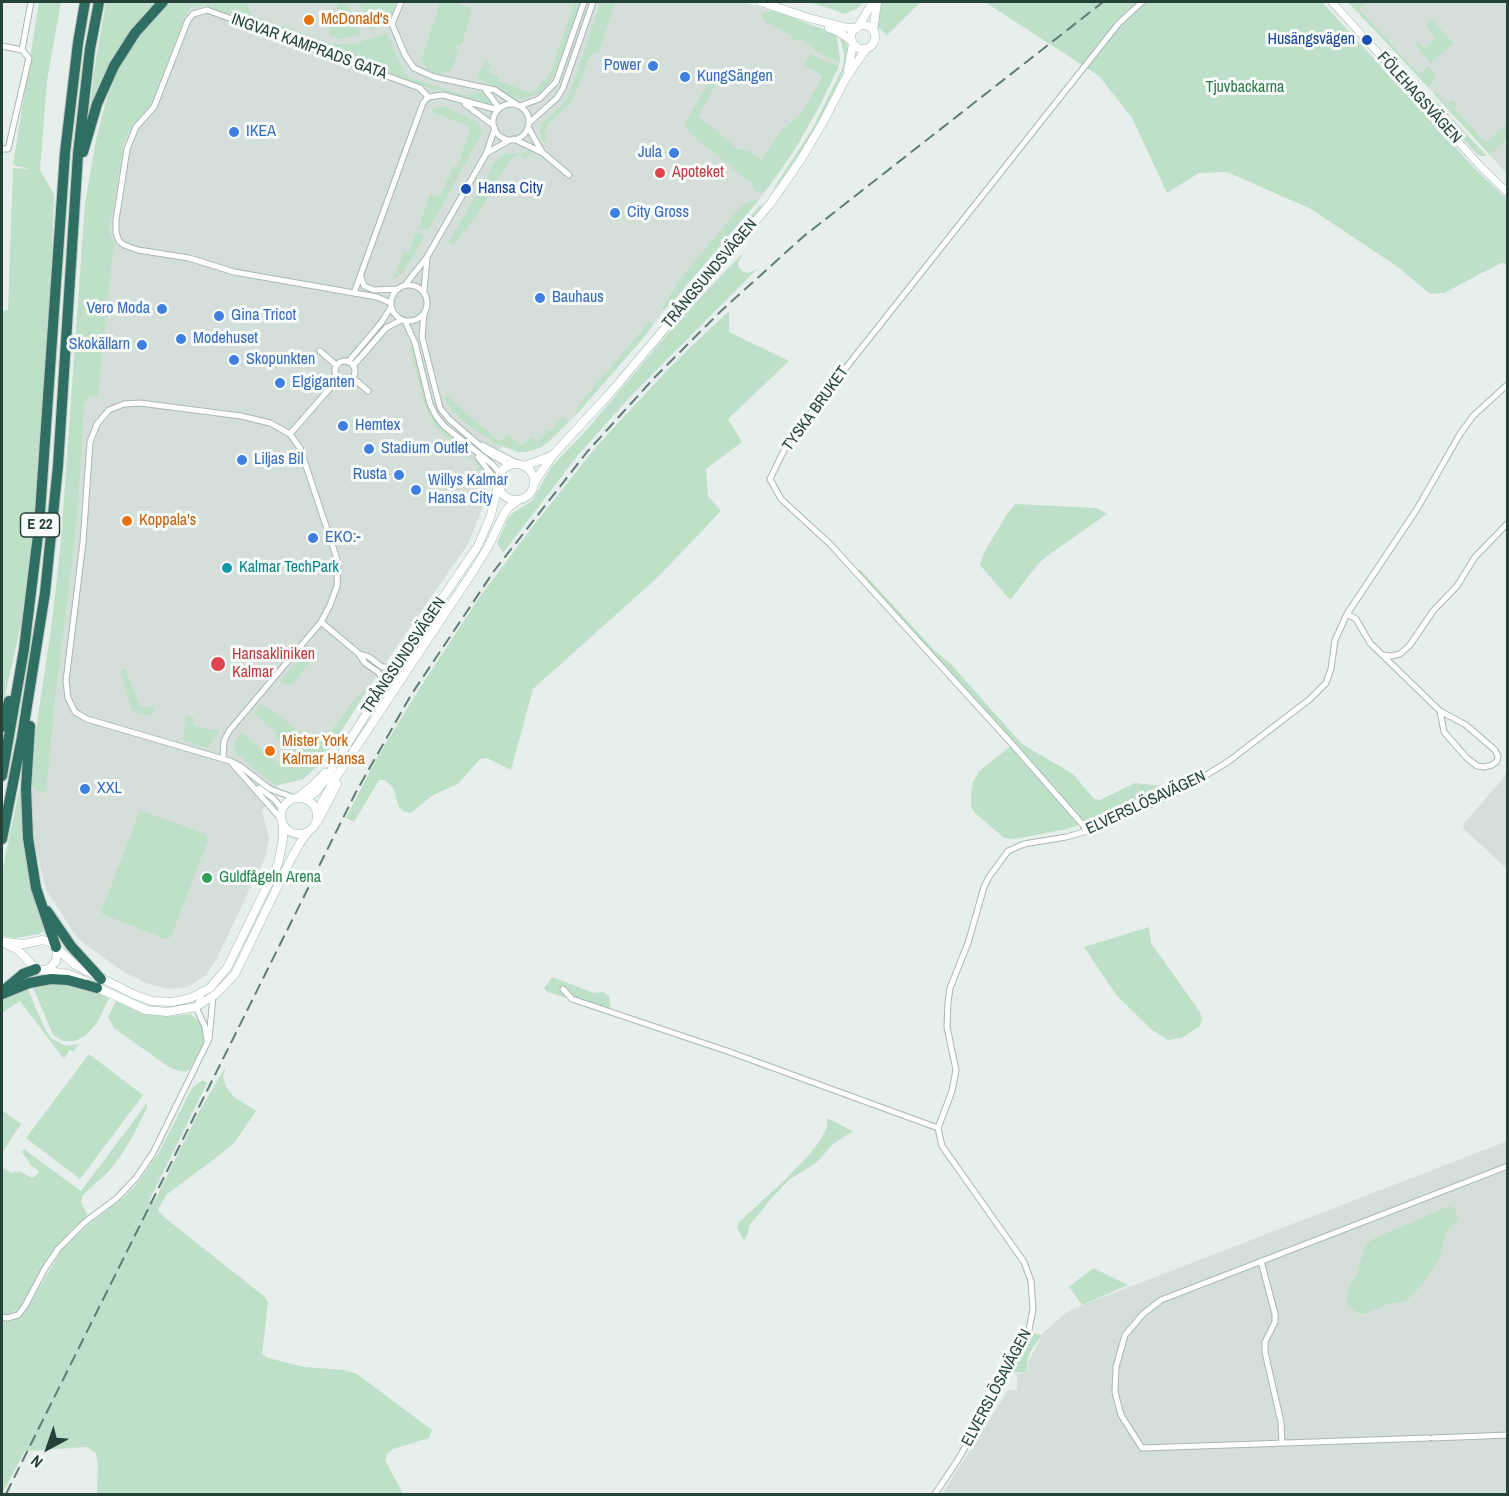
<!DOCTYPE html>
<html>
<head>
<meta charset="utf-8">
<style>
	body { margin:0 }
	#map { position:relative; width:1509px; height:1496px; overflow:hidden; background:#e6efeb; font-family:"Archivo Narrow",sans-serif }
	canvas { display:block }
	.frame { position:absolute; inset:0; border:3px solid #24423a; pointer-events:none }
	.north { position:absolute; left:18px; top:1418px; width:60px; height:60px; -webkit-text-stroke:4px #f7fbf9; paint-order:stroke; rotate:220deg; font-size:16px; font-weight:700; line-height:24px; text-align:center; color:#24423a }
	.north::after { content:''; display:block; margin:auto; width:21px; height:27px; background:#24423a; clip-path:polygon(50% 0,100% 100%,50% 72%,0 100%) }
</style>
</head>
<body>
<div id="map">
<canvas width="1509" height="1496"></canvas>
<div class="frame"></div>
<div class="north">N</div>
</div>
<script>
const c = document.querySelector('canvas').getContext('2d');
c.lineJoin = 'round';
function fillPath(path, color) {
  c.fillStyle = color;
  c.fill(path, 'evenodd');
}
function shape(rows) {
  const path = new Path2D();
  for (const r of rows) {
    if (r.length === 3) {
      path.moveTo(r[0] + r[2], r[1]);
      path.arc(r[0], r[1], r[2], 0, 2 * Math.PI);
      continue;
    }
    path.moveTo(r[0], r[1]);
    for (let i = 2; i < r.length; i += 2) path.lineTo(r[i], r[i + 1]);
  }
  return path;
}
function trace(path, color, width, dash) {
  c.strokeStyle = color;
  c.lineWidth = width;
  c.lineCap = dash ? 'butt' : 'round';
  c.setLineDash(dash || []);
  c.stroke(path);
}
function write(font, color, halo, rows, align = 'center') {
  c.font = font + ' "Archivo Narrow",sans-serif';
  c.lineWidth = 6;
  c.setLineDash([]);
  c.textBaseline = 'middle';
  c.strokeStyle = halo;
  c.fillStyle = color;
  for (const [text, x, y, turn = 0] of rows) {
    c.save();
    c.translate(x, y);
    c.rotate((+turn || 0) * Math.PI / 180);
    c.textAlign = isNaN(turn) ? turn : align;
    if (halo) c.strokeText(text, 0, 0);
    c.fillText(text, 0, 0);
    c.restore();
  }
}
fillPath(shape([
	[171,2,745,2,836,34,840,56,839,66,819,107,778,174,758,201,676,298,667,306,644,337,575,416,549,442,534,450,526,452,518,452,502,446,485,469,483,475,486,487,483,507,468,544,375,678,320,764,303,779,278,785,262,811,269,838,266,855,216,960,205,976,187,987,167,989,146,983,122,971,78,939,46,890,32,833,31,794,36,731,52,622,61,543,85,204,96,140,107,98,129,51,142,33],
	[1348,2,1507,2,1507,174,1428,87],
	[1507,771,1507,869,1463,828,1464,823,1502,780],
	[1507,1139,1507,1494,942,1494,1005,1395,1008,1391,1017,1390,1017,1374,1029,1372,1028,1362,1044,1332,1062,1316,1075,1308,1505,1142]
]), '#d4dfda');
fillPath(shape([
	[39,2,61,2,47,81,40,170,54,194,52,258,38,468,30,556,21,625,2,708,2,311,8,310,13,168,30,169,13,165],
	[106,2,157,2,89,117,94,71],
	[171,2,249,2,248,7,252,15,332,44,354,44,387,33,405,74,409,77,463,95,482,93,493,102,491,104,481,104,445,91,435,90,203,5,192,7,187,11,152,103,131,128,124,143,110,225,110,233,114,243,98,395,89,397,84,404,78,509,69,591,56,689,46,792,43,793,39,792,31,784,36,731,52,622,61,543,85,204,91,169,96,140,107,98,117,71,142,33],
	[337,2,347,2,361,34,342,39,330,36,330,23,337,13],
	[359,2,396,2,390,20,371,30],
	[440,2,453,2,471,8,472,12,463,40,460,46,456,45,454,50,459,51,452,68,448,72,438,74,429,71,425,66,422,57],
	[575,2,580,2,555,73,551,81,539,93,525,99,517,99,477,78,485,61,491,63,488,72,499,76,498,81,532,93,550,74],
	[601,2,615,2,598,54,594,53,589,58,574,97,567,107,548,124,545,134,546,138,543,142,540,132,542,123,561,106,569,95],
	[810,2,863,2,858,8,845,14],
	[878,2,921,2,887,35,875,25],
	[985,2,1322,2,1478,172,1507,199,1507,264,1501,263,1444,293,1430,294,1395,265,1311,209,1227,172,1199,173,1167,193,1132,118,1099,76],
	[1348,2,1367,2,1359,9,1419,74,1428,66,1435,74,1433,83,1428,87],
	[767,11,774,11,836,34,840,62,824,56,802,40,791,41,792,36,763,20,762,16],
	[1432,20,1453,43,1431,63,1415,45,1418,42,1424,49,1435,39,1426,25],
	[840,36,846,41,849,51,846,66,825,110,807,142,780,182,773,189,811,131,843,67,844,55],
	[810,54,839,66,819,107,795,149,765,192,757,192,752,187,753,185,690,133,685,124,708,82,711,83,715,86,698,116,738,149,750,151,761,160,781,131,802,113,823,76,804,65],
	[1435,91,1447,105,1453,100,1457,104,1454,108,1486,143,1507,124,1507,139,1490,155,1433,93],
	[1431,96,1487,156,1480,156,1475,152,1431,104],
	[444,106,475,121,480,127,482,133,429,229,424,230,418,228,430,194,440,197,453,166,457,167,471,127,432,112,434,108],
	[529,150,531,151,525,159,519,154,511,159,498,178,479,213,453,245,449,242,496,160,505,154,524,153],
	[753,200,758,201,676,298,664,310,662,308,681,278,742,205],
	[762,203,760,209,678,306,675,309,668,311,678,302],
	[416,232,422,234,424,237,404,271,396,278,391,280,396,273,404,251,409,252],
	[743,253,738,263,739,268,744,272,749,273,758,268,630,397,578,455,503,553,497,543,508,518,514,512,532,501,552,466,584,433,688,310],
	[729,311,729,332,789,361,728,419,742,442,706,469,708,496,721,511,658,577,533,689,511,770,487,758,480,759,458,784,433,795,411,813,403,811,399,807,393,788,385,780,379,780,354,822,346,818,378,756,418,691,479,598,533,526,596,447,673,364],
	[650,321,653,325,644,337,575,416,577,407],
	[412,346,430,414,441,428,485,469,483,471,476,471,480,466,435,427,424,403,410,347],
	[447,396,500,442,507,434,522,446,531,436,537,441,547,430,550,432,564,415,568,422,542,447,526,452,518,452,495,443,471,427,452,411,447,403,445,398],
	[1015,504,1097,508,1107,514,1047,556,1038,564,1010,600,980,565,984,553,1007,514],
	[860,569,934,650,951,664,1022,744,1073,774,1094,799,1100,800,1135,783,1171,787,1119,810,1067,829,1015,839,1004,838,976,814,971,807,971,794,973,782,979,771,1015,743,856,573],
	[309,650,315,650,318,654,317,662,313,659,291,685,282,683,281,680,305,651],
	[125,669,140,706,154,708,152,716,132,711,120,671],
	[375,678,320,764,303,779,278,785,270,782,235,752,233,744,242,733,278,763,290,746,283,740,277,740,275,736,277,733,254,713,261,704,279,715,304,736,324,741,357,696,364,692],
	[186,716,194,718,193,726,220,731,207,748,183,741],
	[24,768,33,890,44,931,39,934,15,938,2,936,2,872],
	[140,810,205,834,208,840,171,937,166,939,102,914,102,910],
	[1149,927,1151,943,1200,1012,1202,1019,1200,1026,1181,1038,1168,1040,1152,1030,1117,996,1084,947],
	[552,977,594,993,603,992,609,996,611,1012,548,992,544,989],
	[56,983,86,988,109,998,97,1023,85,1036,75,1041,63,1041,53,1035,32,985],
	[27,987,44,1027,51,1038,66,1046,79,1044,73,1052,70,1049,64,1059,20,1001,2,1013,2,1000],
	[116,1001,148,1014,172,1016,190,1014,197,1019,203,1030,204,1042,190,1069,185,1072,170,1068,114,1028,108,1017],
	[89,1054,143,1095,80,1179,26,1138],
	[226,1066,223,1077,226,1087,234,1097,256,1111,235,1142,221,1154,166,1195,158,1210,164,1217,265,1297,268,1303,262,1354,268,1358,305,1367,344,1370,357,1374,432,1430,429,1438,393,1449,387,1454,385,1460,403,1494,97,1494,98,1466,96,1453,87,1447,25,1451,2,1494,2,1321,11,1321,24,1313,61,1251,89,1224,123,1198,136,1185,159,1152,192,1088,203,1080,207,1083,149,1201,154,1202,200,1110],
	[147,1103,147,1108,133,1136,119,1158,109,1171,83,1195,81,1202,87,1214,86,1217,71,1230,50,1256,19,1309,10,1314,2,1314,2,1172,4,1168,12,1173,14,1171,17,1173,19,1171,32,1178,37,1175,39,1171,29,1164,30,1163,22,1152,24,1149,81,1191],
	[2,1110,21,1124,2,1153],
	[827,1118,853,1131,833,1144,817,1162,789,1180,771,1199,749,1226,748,1233,744,1241,737,1228,738,1223,786,1179,807,1157,819,1142,827,1127],
	[1449,1206,1455,1209,1458,1219,1446,1233,1439,1259,1422,1285,1405,1302,1391,1303,1365,1314,1357,1313,1346,1303,1347,1292,1356,1276,1365,1246,1371,1240],
	[1093,1268,1128,1285,1082,1305,1069,1287],
	[1030,1332,1042,1335,1030,1352,1027,1363,1028,1372,1009,1373]
]), '#bfe0c8');
const minor = shape([
	[401,2,392,24,405,55,414,68,434,77,495,90,516,104],
	[2,46,22,50,31,2],
	[485,89,499,108],
	[428,97,443,95,498,110],
	[465,104,493,125],
	[511,122,18],
	[520,106,539,99,556,82,584,2],
	[529,123,557,98,563,88,593,2],
	[528,127,542,152],
	[514,139,543,153,569,175],
	[2,149,8,149,29,58,22,50],
	[487,153,510,140],
	[361,277,364,286,374,290,398,289],
	[409,303,18],
	[405,285,427,257,447,222,486,154,495,128],
	[424,291,427,257],
	[354,293,423,103,428,97],
	[391,303,377,297,234,272,189,258,138,250,124,245,119,241,116,233,116,220,127,149,136,127,154,107,188,20,193,14,207,10,420,88,428,97],
	[424,314,422,337,440,408,449,419,487,452,509,465],
	[405,321,415,343,430,404,436,416,444,426,492,464,500,473],
	[320,351,336,365],
	[345,371,10],
	[348,362,381,323,391,307],
	[353,366,386,328,401,320],
	[353,378,368,391],
	[290,434,338,379],
	[482,445,521,465],
	[478,457,498,483],
	[1347,614,1356,619,1370,643,1440,711,1466,725,1495,750,1498,756,1497,761,1492,765,1484,767,1477,766,1466,757,1444,732,1440,711],
	[321,622,358,653,365,663,378,672,385,683],
	[360,654,369,657,382,667,395,667],
	[1384,655,1391,656,1400,654,1410,645,1433,611,1457,586,1475,557,1508,523],
	[223,758,224,741,229,731,321,622,330,605,337,586,338,563,335,553,300,448,290,434,270,423,241,416,140,403,124,404,109,410,97,424,90,442,83,542,66,681,68,698,75,712,87,719,230,761,240,766,270,789,295,798],
	[231,762,281,819],
	[259,788,274,799,282,809],
	[1086,831,1083,825,1012,744,830,544,781,499,770,479,788,442,818,403,1119,23,1142,2],
	[563,989,572,999,727,1051,938,1128],
	[203,992,196,1007,205,1027,207,1041],
	[1261,1261,1275,1314,1275,1322,1265,1342,1265,1352,1281,1422,1282,1443],
	[2,1317,7,1318,18,1315,25,1306,44,1270,58,1249,85,1222,117,1198,136,1178,153,1153,209,1039,213,997],
	[1429,1438,1142,1448,1121,1415,1115,1392,1116,1367,1125,1335,1143,1314,1161,1300,1508,1166],
	[1433,1438,1508,1435],
	[935,1494,959,1458,1020,1350,1029,1330,1033,1309,1031,1281,1024,1262,942,1146,938,1128,952,1091,956,1070,947,1027,948,1002,950,988,968,943,984,887,989,877,1008,851,1024,844,1066,837,1102,827,1182,790,1229,761,1310,699,1326,683,1331,669,1335,640,1347,614,1417,509,1460,434,1473,416,1508,384]
]);
const tertiary = shape([
	[1332,2,1482,168,1508,193]
]);
const secondary = shape([
	[761,2,809,18,848,28,857,28],
	[863,37,12],
	[858,27,873,2],
	[829,28,839,32,852,41],
	[873,31,877,3],
	[848,70,853,44],
	[516,482,18],
	[525,466,551,456],
	[534,483,552,456,611,392,770,204,800,161,822,124,846,78,866,49],
	[299,816,18],
	[297,798,312,786,325,773],
	[306,799,317,791,325,780,396,666,478,546,491,515,498,485],
	[317,812,333,782,474,570,488,547,504,514,509,507,519,500],
	[318,821,337,784],
	[2,942,18,950,36,969,68,974,83,980],
	[6,942,24,944,42,940,50,942,75,965,135,995,152,1001,172,1002,191,998,210,988,227,968,278,864,283,839,283,825],
	[45,970,51,967,56,961,57,950],
	[94,986,146,1010,167,1012,196,1007,216,994,235,974,291,859,300,843,308,832]
]);
const motorway = shape([
	[83,152,97,104,114,66,135,33,163,2],
	[30,726,26,789,28,838,36,888,56,947],
	[2,727,9,701],
	[2,776,24,649,39,527,65,153,78,43,85,2],
	[2,839,22,737,45,593,58,466,78,154,90,49,99,2],
	[47,911,71,946,101,979],
	[4,990,23,974,36,969],
	[2,994,29,983,51,979,68,980,97,988]
]);
trace(minor, '#a8b8b2', 7);
trace(tertiary, '#a8b8b2', 8);
trace(secondary, '#a4bbb3', 9);
trace(motorway, '#c2cac8', 12);
trace(minor, '#fff', 5);
trace(tertiary, '#fff', 7);
trace(secondary, '#fff', 8);
trace(motorway, '#2f6f62', 10);
trace(shape([
	[6,1494,356,792,411,695,494,571,587,452,655,377,721,311,804,236,1103,2]
]), '#5f7d75', 2, [12, 6]);
for (const [x, y, r, color] of [
	[309,20,6,"#e8710a"],
	[1367,40,6,"#1a4fb4"],
	[653,66,6,"#3f7fe0"],
	[685,77,6,"#3f7fe0"],
	[234,132,6,"#3f7fe0"],
	[674,153,6,"#3f7fe0"],
	[660,173,6,"#e0444e"],
	[466,189,6,"#1a4fb4"],
	[615,213,6,"#3f7fe0"],
	[540,298,6,"#3f7fe0"],
	[162,309,6,"#3f7fe0"],
	[219,316,6,"#3f7fe0"],
	[181,339,6,"#3f7fe0"],
	[142,345,6,"#3f7fe0"],
	[234,360,6,"#3f7fe0"],
	[280,383,6,"#3f7fe0"],
	[343,426,6,"#3f7fe0"],
	[369,449,6,"#3f7fe0"],
	[242,460,6,"#3f7fe0"],
	[399,475,6,"#3f7fe0"],
	[416,490,6,"#3f7fe0"],
	[127,521,6,"#e8710a"],
	[313,538,6,"#3f7fe0"],
	[227,568,6,"#0f9aa8"],
	[218,664,8,"#e0444e"],
	[270,751,6,"#e8710a"],
	[85,789,6,"#3f7fe0"],
	[207,878,6,"#2e9e5b"]
]) {
  const dot = new Path2D();
  dot.arc(x, y, r, 0, 2 * Math.PI);
  c.fillStyle = color;
  c.fill(dot);
  trace(dot, '#f7fbf9', 2);
}
for (const [x, y, w] of [
	[40,525,39]
]) {
  const box = new Path2D();
  box.roundRect(x - w / 2, y - 12, w, 24, 4.5);
  c.fillStyle = '#f7fbf9';
  c.fill(box);
  trace(box, '#24423a', 1.5);
}
write('bold 15px', '#24423a', null, [
	["E 22",40,525]
]);
write('16px', '#c56008', '#f7fbf9', [
	["McDonald's",321,20],
	["Koppala's",139,521],
	["Mister York",282,742],
	["Kalmar Hansa",282,760]
], 'left');
write('16px', '#164399', '#f7fbf9', [
	["Husängsvägen",1355,40],
	["Hansa City",478,189,"left"]
], 'right');
write('16px', '#24423a', '#f7fbf9', [
	["INGVAR KAMPRADS GATA",309,47,20],
	["FÖLEHAGSVÄGEN",1419,98,48],
	["TRÅNGSUNDSVÄGEN",710,274,-50],
	["TYSKA BRUKET",816,409,-54],
	["TRÅNGSUNDSVÄGEN",404,656,-56],
	["ELVERSLÖSAVÄGEN",1146,803,-25],
	["ELVERSLÖSAVÄGEN",997,1388,-62]
]);
write('16px', '#366cbe', '#f7fbf9', [
	["Power",641,66,"right"],
	["KungSängen",697,77],
	["IKEA",246,132],
	["Jula",662,153,"right"],
	["City Gross",627,213],
	["Bauhaus",552,298],
	["Vero Moda",150,309,"right"],
	["Gina Tricot",231,316],
	["Modehuset",193,339],
	["Skokällarn",130,345,"right"],
	["Skopunkten",246,360],
	["Elgiganten",292,383],
	["Hemtex",355,426],
	["Stadium Outlet",381,449],
	["Liljas Bil",254,460],
	["Rusta",387,475,"right"],
	["Willys Kalmar",428,481],
	["Hansa City",428,499],
	["EKO:-",325,538],
	["XXL",97,789]
], 'left');
write('16px', '#2d7a4b', '#f7fbf9', [
	["Tjuvbackarna",1245,88]
]);
write('16px', '#be3a42', '#f7fbf9', [
	["Apoteket",672,173],
	["Hansakliniken",232,655],
	["Kalmar",232,673]
], 'left');
write('16px', '#0d838f', '#f7fbf9', [
	["Kalmar TechPark",239,568]
], 'left');
write('16px', '#27864d', '#f7fbf9', [
	["Guldfågeln Arena",219,878]
], 'left');
</script>
</body>
</html>
